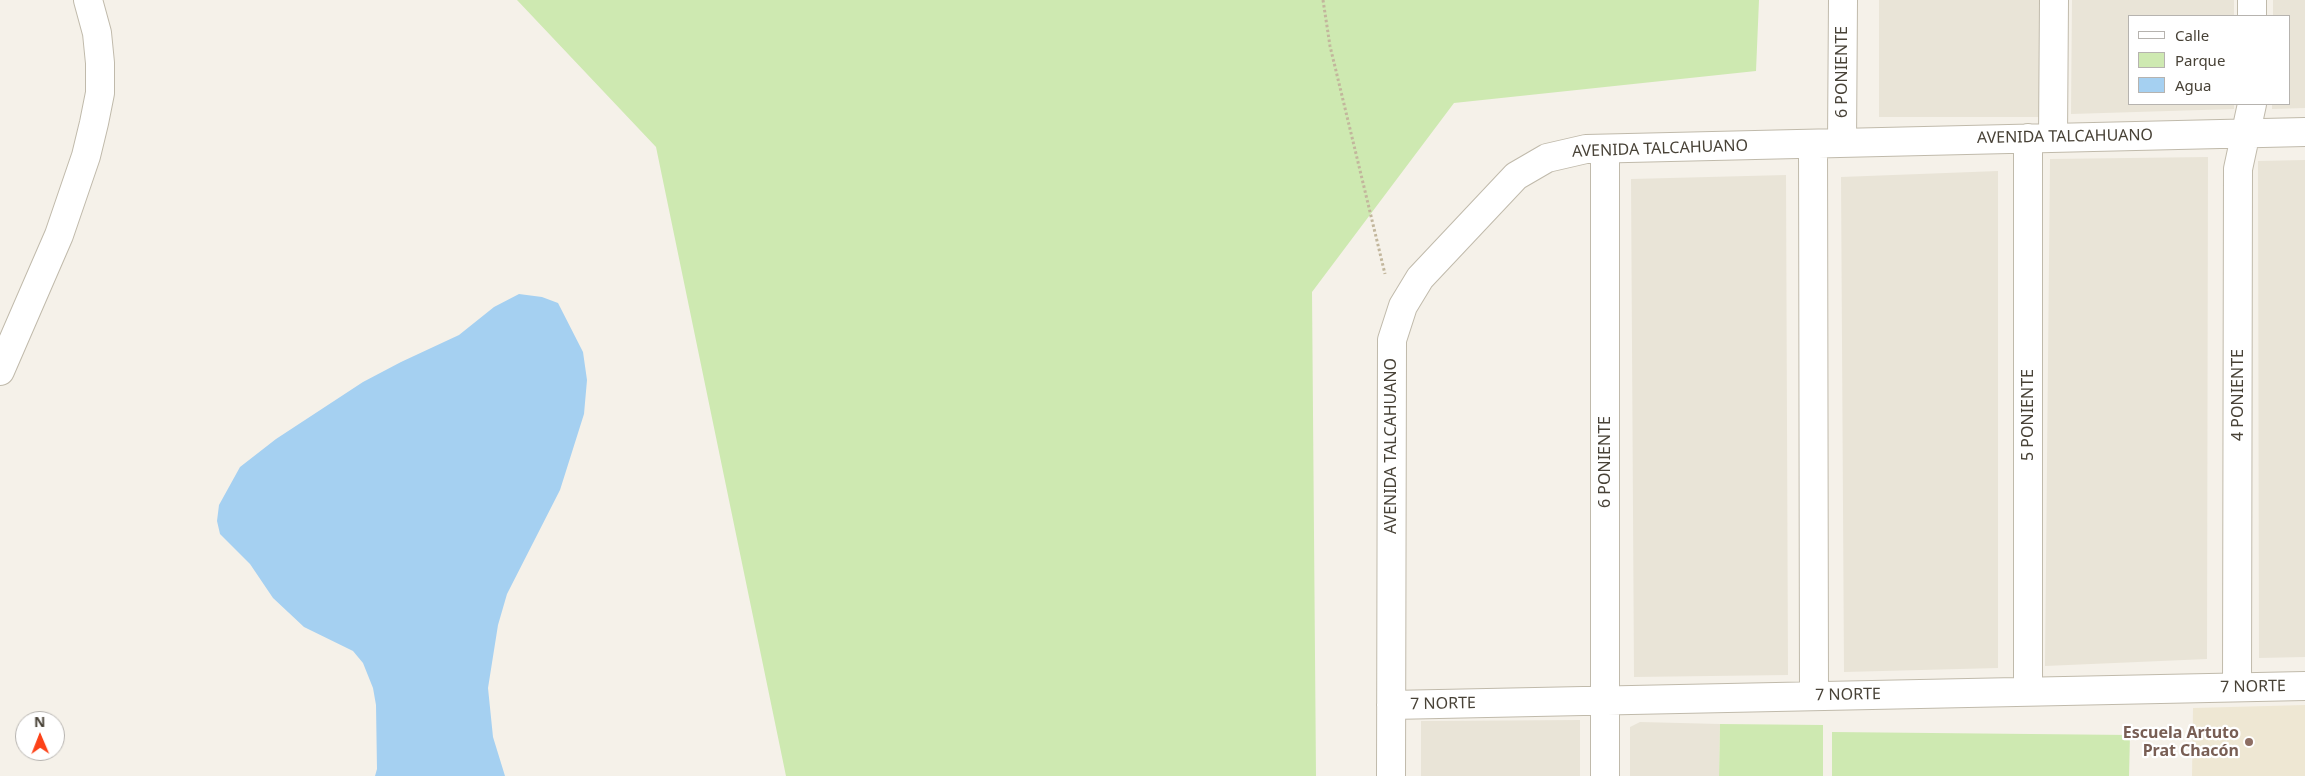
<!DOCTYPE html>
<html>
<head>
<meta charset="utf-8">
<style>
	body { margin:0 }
	#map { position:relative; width:2305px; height:776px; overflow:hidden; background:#f5f1e9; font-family:"Noto Sans",sans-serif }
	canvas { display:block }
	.legend { position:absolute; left:2128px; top:15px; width:162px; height:90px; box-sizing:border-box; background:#fff; border:1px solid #b6b3af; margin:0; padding:6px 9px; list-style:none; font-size:15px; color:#484237 }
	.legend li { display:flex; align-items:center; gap:10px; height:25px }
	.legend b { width:25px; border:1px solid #b6b3af }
	.north { position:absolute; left:15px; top:711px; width:50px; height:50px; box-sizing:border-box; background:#fff; border:1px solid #b6b3af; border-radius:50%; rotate:359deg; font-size:14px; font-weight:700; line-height:20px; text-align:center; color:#484237 }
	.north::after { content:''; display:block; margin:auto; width:18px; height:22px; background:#fc4218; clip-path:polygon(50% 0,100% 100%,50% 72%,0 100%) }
</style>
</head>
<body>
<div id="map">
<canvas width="2305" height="776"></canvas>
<ul class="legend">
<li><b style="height:6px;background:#fff"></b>Calle</li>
<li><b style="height:14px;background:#cee9b1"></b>Parque</li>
<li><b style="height:14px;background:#a5d0f1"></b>Agua</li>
</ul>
<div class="north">N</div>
</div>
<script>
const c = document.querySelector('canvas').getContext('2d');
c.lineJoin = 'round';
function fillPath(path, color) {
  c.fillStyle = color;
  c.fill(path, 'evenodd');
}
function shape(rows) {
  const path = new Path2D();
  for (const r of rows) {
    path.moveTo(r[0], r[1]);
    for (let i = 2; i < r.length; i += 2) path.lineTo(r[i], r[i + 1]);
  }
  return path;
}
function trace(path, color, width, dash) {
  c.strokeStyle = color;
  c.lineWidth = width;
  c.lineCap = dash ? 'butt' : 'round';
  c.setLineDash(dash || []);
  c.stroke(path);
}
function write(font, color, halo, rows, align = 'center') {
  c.font = font + ' "Noto Sans",sans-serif';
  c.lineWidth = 4.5;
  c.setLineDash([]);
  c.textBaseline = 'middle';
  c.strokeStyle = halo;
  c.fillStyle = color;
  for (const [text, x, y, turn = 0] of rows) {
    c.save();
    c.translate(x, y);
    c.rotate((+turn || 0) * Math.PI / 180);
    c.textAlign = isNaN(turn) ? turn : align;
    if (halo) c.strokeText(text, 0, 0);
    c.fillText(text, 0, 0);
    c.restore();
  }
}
fillPath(shape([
	[1879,0,2039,0,2039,117,1879,117],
	[2072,0,2234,0,2234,16,2129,16,2129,104,2234,104,2234,109,2071,114],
	[2273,0,2305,0,2305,108,2272,109,2272,104,2289,104,2289,16,2273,16],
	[2208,157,2207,659,2045,666,2050,159],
	[2305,160,2305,657,2259,658,2258,161],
	[1998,171,1998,668,1844,672,1841,177],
	[1786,175,1788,675,1634,677,1631,179],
	[1580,720,1580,776,1421,776,1421,721],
	[1640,722,1720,724,1719,776,1630,776,1630,727]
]), '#e9e4d7');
fillPath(shape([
	[2305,705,2305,776,2192,776,2193,708]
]), '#eee7d3');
fillPath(shape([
	[517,0,1759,0,1756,71,1454,103,1312,292,1316,776,786,776,656,147],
	[1720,724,1823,725,1823,776,1719,776],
	[1832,732,2130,735,2129,776,1832,776]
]), '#cee9b1');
fillPath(shape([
	[519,294,542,297,558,303,583,352,587,380,584,414,560,490,507,594,498,625,488,688,493,737,505,776,375,776,377,769,376,705,373,688,363,663,353,651,304,627,273,598,250,564,220,534,217,521,219,505,240,467,276,439,363,382,401,362,459,335,494,307]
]), '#a5d0f1');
const street = shape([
	[2252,16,2252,0],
	[2053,138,2054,0],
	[1842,143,1843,0],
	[1813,144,1814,696],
	[1605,149,1605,776],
	[0,371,59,235,86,156,94,123,100,93,100,63,97,33,88,0],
	[2237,687,2238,169,2252,104],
	[2028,691,2028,138],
	[1391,705,2305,686],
	[1391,776,1392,340,1403,306,1420,278,1516,176,1547,158,1586,149,2305,132]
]);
trace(street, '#c0baab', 30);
trace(shape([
	[1323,0,1330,46,1385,274]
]), '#c2b69c', 3, [2.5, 2.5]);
trace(street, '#fff', 28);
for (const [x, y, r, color] of [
	[2249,742,5,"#8d6e63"]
]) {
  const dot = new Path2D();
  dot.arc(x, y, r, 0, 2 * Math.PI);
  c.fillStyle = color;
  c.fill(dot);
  trace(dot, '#fff', 2);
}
write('16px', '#484237', '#fff', [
	["6 PONIENTE",1842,72,-90],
	["AVENIDA TALCAHUANO",2065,137,-1],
	["AVENIDA TALCAHUANO",1660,149,-2],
	["4 PONIENTE",2238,395,-90],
	["5 PONIENTE",2028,415,-90],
	["AVENIDA TALCAHUANO",1391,446,-90],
	["6 PONIENTE",1605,462,-90],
	["7 NORTE",2253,687,-1],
	["7 NORTE",1848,695,-1],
	["7 NORTE",1443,704,-1]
]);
write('bold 16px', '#785e54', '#fff', [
	["Escuela Artuto",2239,733],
	["Prat Chacón",2239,751]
], 'right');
</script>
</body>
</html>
